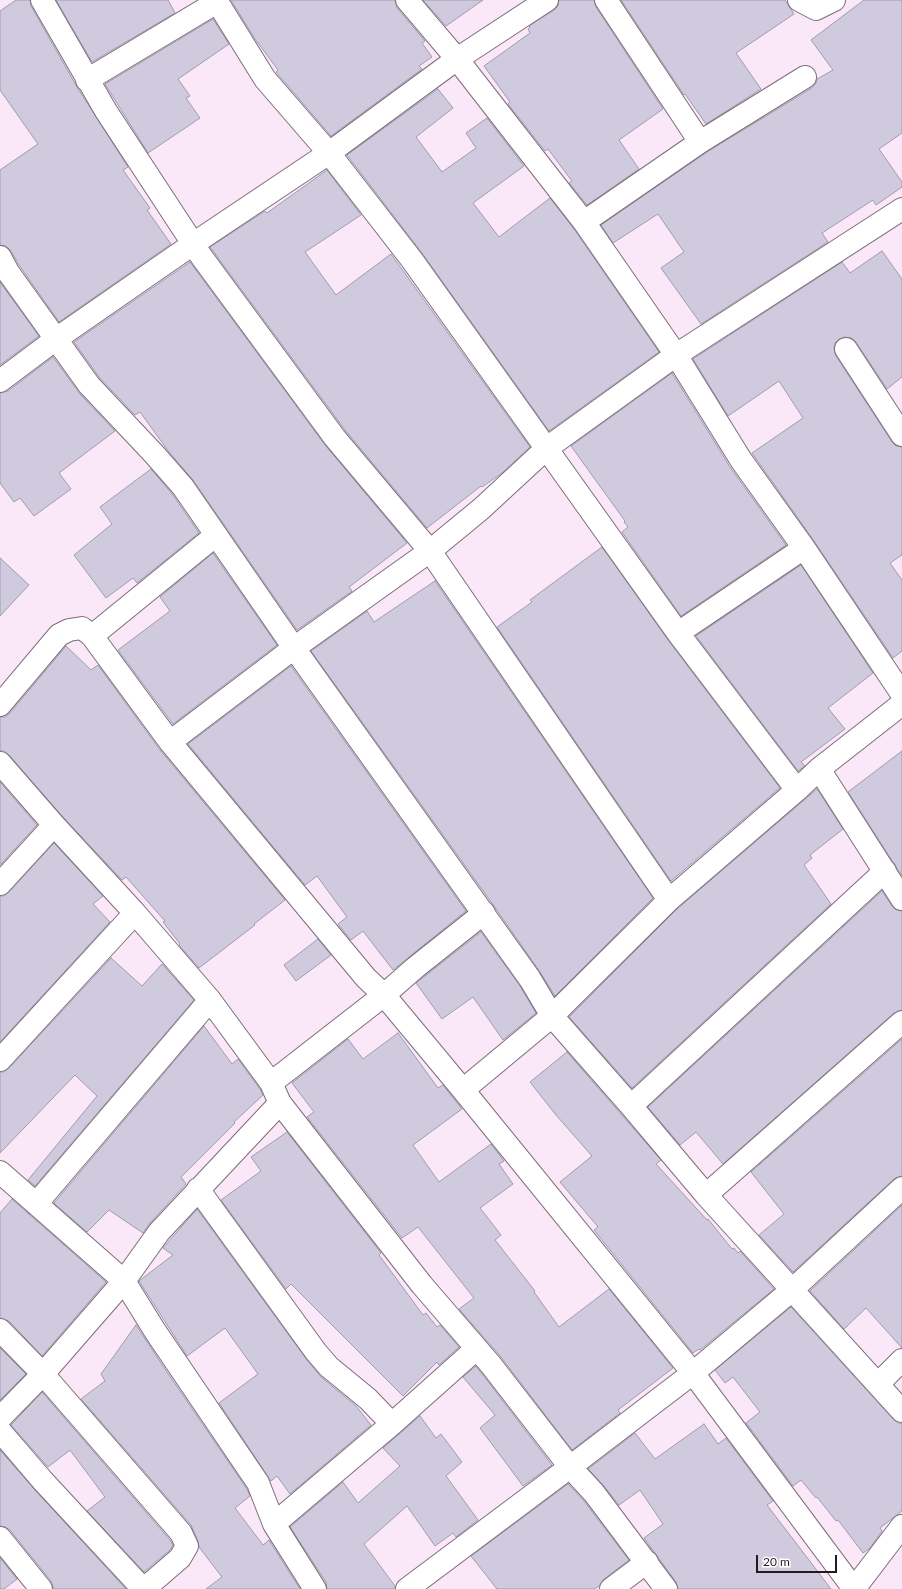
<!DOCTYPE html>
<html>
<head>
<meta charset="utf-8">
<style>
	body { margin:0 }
	#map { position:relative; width:902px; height:1589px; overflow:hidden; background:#fae8f8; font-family:Lato,sans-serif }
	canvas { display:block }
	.scale { position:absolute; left:756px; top:1555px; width:81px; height:18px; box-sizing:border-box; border:2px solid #211b21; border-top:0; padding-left:5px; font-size:12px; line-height:14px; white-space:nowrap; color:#211b21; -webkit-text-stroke:3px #fff; paint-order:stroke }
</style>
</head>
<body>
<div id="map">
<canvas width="902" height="1589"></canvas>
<div class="scale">20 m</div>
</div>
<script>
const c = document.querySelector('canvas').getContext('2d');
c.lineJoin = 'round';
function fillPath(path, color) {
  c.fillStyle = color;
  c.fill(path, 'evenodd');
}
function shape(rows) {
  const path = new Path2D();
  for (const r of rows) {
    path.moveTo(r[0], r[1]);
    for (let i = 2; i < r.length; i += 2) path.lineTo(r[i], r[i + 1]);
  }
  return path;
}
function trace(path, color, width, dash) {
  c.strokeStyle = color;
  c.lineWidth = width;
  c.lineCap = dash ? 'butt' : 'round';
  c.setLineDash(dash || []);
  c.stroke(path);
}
const building = shape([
	[16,0,30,0,31,6,77,87,128,167,123,170,150,208,147,210,171,244,59,322,19,265,11,251,6,246,0,245,0,170,38,144,0,90,0,11,16,0],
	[56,0,168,0,175,13,92,62,56,0],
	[231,0,395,0,397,8,425,41,422,43,432,57,419,66,422,69,331,136,276,72,278,70,255,39,231,0],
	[423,0,483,0,446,26,423,0],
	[559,0,594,0,596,7,663,109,619,140,639,169,587,205,569,183,572,181,548,149,545,151,508,104,510,102,484,66,530,33,528,29,530,27,529,26,554,10,558,6,559,0],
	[621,0,785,0,794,14,736,53,761,89,706,124,685,94,684,95,621,0],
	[864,0,902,0,902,133,879,149,902,182,902,187,876,205,873,200,822,233,828,242,701,324,661,268,684,252,658,214,613,243,601,225,707,152,812,88,816,83,817,79,833,70,811,40,864,0],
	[213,19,229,44,178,79,190,96,186,98,200,118,148,153,105,84,213,19],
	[438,89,453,108,416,137,442,172,476,148,466,133,487,118,524,166,473,203,499,237,550,198,574,229,659,352,549,431,422,253,347,155,438,89],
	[327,170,361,215,305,252,336,295,391,254,530,447,502,473,482,487,481,486,427,528,345,430,210,247,265,211,267,213,327,170],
	[882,251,902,279,902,377,887,389,856,342,851,338,845,337,839,339,835,343,834,349,836,356,892,442,896,446,902,447,902,555,890,563,902,580,902,651,893,658,814,541,752,453,803,418,779,381,728,416,693,359,842,262,850,273,882,251],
	[190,262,325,445,407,543,349,587,352,591,297,630,193,480,169,452,140,412,135,415,99,377,74,342,190,262],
	[0,282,39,336,0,365,0,282],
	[53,357,80,394,115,431,59,473,71,489,34,516,20,498,14,502,0,483,0,393,8,391,53,357],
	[672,373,730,467,786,545,681,616,622,532,628,527,624,522,625,521,571,446,672,373],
	[151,469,173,495,199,533,137,583,133,578,106,598,74,555,112,524,100,507,151,469],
	[602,547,668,640,780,788,671,881,497,627,532,602,530,600,602,547],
	[213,553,277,645,173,724,118,650,170,611,160,597,213,553],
	[0,558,29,585,0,616,0,558],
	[801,565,873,673,828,708,845,729,801,762,805,766,798,771,696,636,801,565],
	[435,581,653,898,555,996,540,972,494,906,311,651,367,611,374,622,435,581],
	[66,646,91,670,98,665,160,750,285,900,254,924,255,925,199,968,179,945,180,944,163,922,165,921,126,877,122,880,63,817,9,755,4,751,0,751,0,717,5,717,10,713,66,646],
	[291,666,466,911,393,970,363,931,351,940,338,924,347,917,317,876,305,885,188,744,291,666],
	[902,751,902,876,848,792,902,751],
	[0,782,37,825,0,865,0,782],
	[817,789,843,829,810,855,812,858,804,865,831,904,632,1088,569,1017,677,909,817,789],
	[54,843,103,896,93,904,110,922,0,1042,0,896,4,896,9,892,54,843],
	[882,891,892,906,896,910,902,911,902,1010,894,1013,723,1164,696,1132,680,1145,648,1107,882,891],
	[481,932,520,986,536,1013,503,1040,473,997,442,1019,416,983,481,932],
	[318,939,331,955,296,981,284,965,318,939],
	[111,958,142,986,162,964,194,1000,35,1186,28,1180,97,1096,75,1075,0,1153,0,1072,4,1072,9,1068,111,958],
	[204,1026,232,1064,238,1059,260,1089,263,1095,234,1122,235,1123,181,1177,186,1184,150,1223,143,1233,109,1210,87,1232,54,1203,204,1026],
	[398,1033,438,1088,443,1085,462,1109,413,1145,439,1182,491,1144,504,1161,499,1164,513,1184,480,1208,501,1235,495,1240,535,1291,534,1292,559,1327,609,1289,673,1368,618,1410,620,1413,572,1450,501,1357,459,1309,474,1298,418,1227,402,1238,307,1117,314,1112,292,1083,348,1039,363,1059,398,1033],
	[902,1039,902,1176,894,1179,793,1272,759,1235,784,1214,751,1172,902,1039],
	[567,1052,661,1160,656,1164,707,1220,708,1219,732,1249,734,1248,738,1253,740,1251,774,1289,700,1350,699,1349,693,1353,594,1230,598,1227,560,1182,592,1156,556,1115,530,1082,567,1052],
	[287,1132,381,1253,379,1255,423,1315,426,1313,437,1327,440,1325,459,1347,439,1365,437,1362,403,1396,291,1284,286,1289,221,1200,261,1171,251,1157,287,1132],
	[12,1199,106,1282,42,1356,9,1321,0,1318,0,1213,12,1199],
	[902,1205,902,1348,866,1308,844,1329,810,1291,902,1205],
	[197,1209,307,1360,321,1377,356,1406,371,1425,290,1494,277,1476,271,1481,219,1403,258,1374,225,1328,187,1356,139,1281,173,1255,163,1248,197,1209],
	[791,1307,893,1419,898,1423,902,1423,902,1511,880,1528,882,1531,870,1548,863,1553,838,1520,836,1521,817,1497,816,1498,801,1480,793,1486,746,1423,760,1412,733,1377,725,1383,715,1370,791,1307],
	[136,1325,167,1372,247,1489,250,1496,235,1508,263,1545,269,1540,300,1589,206,1589,222,1577,199,1547,198,1541,191,1525,81,1399,105,1381,101,1374,136,1325],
	[0,1348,26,1374,0,1400,0,1348],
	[476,1366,552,1465,523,1486,480,1428,495,1415,463,1377,476,1366],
	[42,1392,170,1540,173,1545,170,1550,144,1572,87,1511,105,1497,70,1450,48,1467,11,1425,42,1392],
	[420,1416,436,1438,441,1434,462,1462,446,1476,478,1520,456,1537,453,1533,435,1546,407,1506,364,1544,395,1586,395,1589,327,1589,326,1582,290,1527,343,1482,358,1503,400,1466,383,1448,420,1416],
	[704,1424,718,1444,726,1438,773,1501,767,1505,831,1589,678,1589,676,1582,644,1538,663,1524,640,1490,619,1505,603,1485,588,1469,635,1433,655,1459,704,1424],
	[0,1450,34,1489,126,1589,54,1589,51,1581,10,1530,5,1527,0,1526,0,1450],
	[568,1484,584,1501,629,1560,604,1579,599,1586,594,1589,497,1589,471,1556,568,1484],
	[0,1558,17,1579,4,1589,0,1589,0,1558]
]);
fillPath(building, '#d0cade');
trace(building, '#a19aae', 1);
const minor = shape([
	[42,0,106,111,201,256,335,438,430,551,669,900],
	[216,0,265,79,329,153,412,260,678,633,797,790],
	[407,0,457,59,584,222,676,355,741,460,804,548,902,694],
	[606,0,700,142],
	[799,0,816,9,834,0],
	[87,80,217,2],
	[902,209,676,355,547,448,481,509,430,551,294,648,170,742,366,978,384,995,463,1090,693,1373,854,1589,902,1526],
	[584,222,700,142,805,77],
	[0,257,8,272,89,385,155,455,183,487,294,648,530,979,552,1016,631,1106,706,1195,902,1411],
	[846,349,902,435],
	[0,381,56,339,193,244,329,153,457,59,547,0],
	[678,633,804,548],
	[92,636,216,535],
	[0,705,59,635,69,630,82,628,92,636,170,742],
	[0,763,54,825,135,913,210,1000,271,1083,280,1103,422,1285,491,1365,570,1467,594,1493,666,1589],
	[819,769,902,899],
	[0,884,54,825],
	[0,1060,135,913],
	[271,1083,384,995,416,967,484,913],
	[463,1090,552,1016,669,900,797,790,819,769,902,704],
	[631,1106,885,871],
	[0,1172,124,1281,155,1331,258,1483,274,1524,315,1589],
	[198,1189,316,1352,329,1367,368,1399,392,1424],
	[706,1195,902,1022],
	[36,1204,210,1000],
	[0,1330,43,1374,181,1533,187,1546,180,1558,144,1589],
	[878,1384,902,1360],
	[0,1418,43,1374,124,1281,159,1232,280,1103],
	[0,1431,43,1481,143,1589],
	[274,1524,392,1424,476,1349],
	[0,1538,41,1589],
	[407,1589,570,1467,693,1373,792,1290,902,1188],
	[611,1589,647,1562]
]);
trace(minor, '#7d6d7b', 24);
trace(minor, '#fff', 22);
</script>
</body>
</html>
